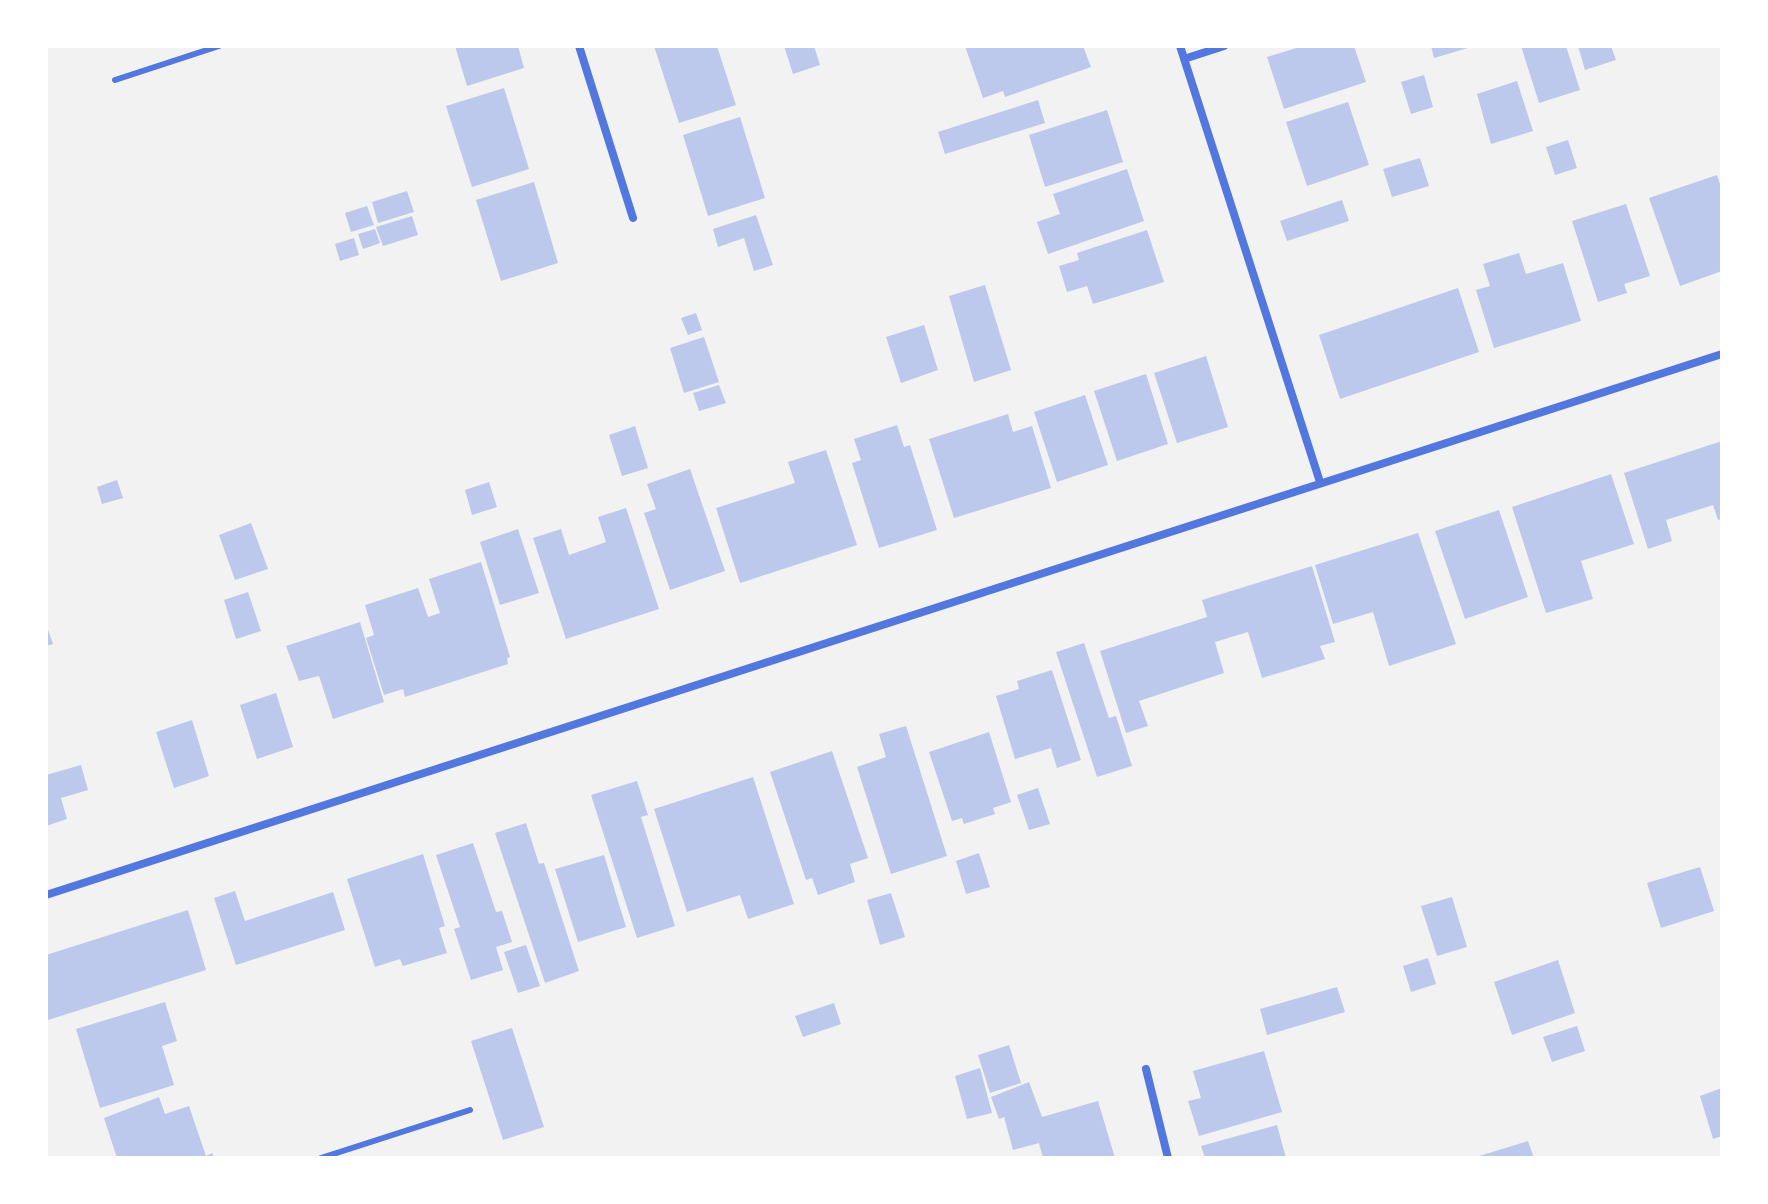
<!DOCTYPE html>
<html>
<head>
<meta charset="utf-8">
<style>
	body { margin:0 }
	#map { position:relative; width:1768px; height:1204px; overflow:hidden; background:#f2f2f2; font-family:"Crimson Pro",serif }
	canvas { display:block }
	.frame { position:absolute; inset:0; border:48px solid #fff; pointer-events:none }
</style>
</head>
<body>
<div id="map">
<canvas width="1768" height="1204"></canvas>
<div class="frame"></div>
</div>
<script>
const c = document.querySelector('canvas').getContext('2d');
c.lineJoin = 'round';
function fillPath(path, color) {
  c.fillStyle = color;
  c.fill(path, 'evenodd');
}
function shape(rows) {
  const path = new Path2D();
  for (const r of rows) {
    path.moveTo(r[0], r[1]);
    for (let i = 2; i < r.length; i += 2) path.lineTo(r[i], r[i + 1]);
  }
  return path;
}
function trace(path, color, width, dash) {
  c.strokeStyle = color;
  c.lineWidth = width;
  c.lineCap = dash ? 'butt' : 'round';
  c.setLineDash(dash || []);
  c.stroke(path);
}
fillPath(shape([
	[455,46,518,46,524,68,467,86],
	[654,46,717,46,736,105,679,123],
	[784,46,814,46,820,65,793,74],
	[965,46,1083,46,1091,67,1005,97,1003,91,983,98],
	[1303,46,1354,46,1366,82,1284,109,1267,57],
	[1431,46,1470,46,1471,47,1434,58],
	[1521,46,1566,46,1580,90,1539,103],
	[1578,46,1611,46,1616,60,1585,70],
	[1424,75,1433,107,1411,114,1401,82],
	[1517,81,1533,131,1491,144,1477,94],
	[504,88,529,169,472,187,446,106],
	[1038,100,1045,123,945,154,938,132],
	[1348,102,1369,165,1307,186,1286,122],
	[1107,110,1123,162,1045,187,1029,135],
	[740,117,765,198,708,216,683,135],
	[1568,140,1577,168,1555,175,1546,147],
	[1420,158,1429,186,1392,197,1383,169],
	[1127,169,1144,221,1048,254,1037,222,1060,214,1053,194],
	[1717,175,1722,190,1722,271,1680,286,1649,198],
	[534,182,558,263,501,281,476,200],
	[407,191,414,212,378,223,372,202],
	[1342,200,1349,221,1287,241,1280,221],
	[1626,204,1650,276,1624,284,1627,293,1598,302,1572,221],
	[367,206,374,225,351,232,345,213],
	[756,215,773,265,754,271,744,238,718,247,713,229],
	[412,216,418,235,383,246,376,227],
	[375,229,380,243,363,249,358,234],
	[1147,230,1164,282,1093,304,1087,286,1067,292,1059,266,1079,260,1077,253],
	[354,238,359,255,340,261,335,244],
	[1519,253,1526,274,1563,263,1581,321,1494,348,1476,290,1490,286,1483,264],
	[985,285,1011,370,974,382,949,296],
	[1458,288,1479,352,1340,399,1319,335],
	[696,313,702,330,688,335,681,318],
	[924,325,938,370,901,383,886,337],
	[704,337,719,382,684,393,670,348],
	[1206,356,1228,427,1177,443,1154,373],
	[1146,374,1168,444,1117,461,1094,391],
	[719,385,726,403,699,411,693,393],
	[1085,395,1108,465,1057,482,1034,412],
	[1008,414,1013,432,1032,426,1051,488,954,518,929,439],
	[897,425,904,447,910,445,937,530,879,548,852,463,861,460,854,439],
	[635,426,648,468,622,476,609,435],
	[1722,441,1722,519,1718,520,1713,505,1666,520,1672,541,1648,549,1624,473],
	[826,450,857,545,740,583,716,508,795,483,788,462],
	[690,469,725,571,670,590,644,513,656,509,647,484],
	[1611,474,1634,544,1581,561,1593,599,1546,613,1512,507],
	[117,480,123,498,102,504,97,487],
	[489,482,497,507,472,515,465,490],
	[626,508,659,609,566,639,533,538,561,529,569,555,606,542,598,517],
	[1499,510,1528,597,1465,619,1435,531],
	[251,523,268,569,235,580,219,535],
	[518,529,539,593,500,605,480,542],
	[1418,533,1456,644,1389,666,1373,612,1333,624,1315,565],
	[481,562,510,657,507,658,508,664,405,697,403,689,384,695,366,638,374,635,365,605,418,588,428,617,440,613,429,579],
	[1312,566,1335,642,1320,646,1325,659,1262,678,1248,632,1215,642,1224,673,1139,701,1148,726,1126,733,1100,651,1207,617,1202,600],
	[248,592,261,631,236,639,224,600],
	[360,622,384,702,333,719,319,676,299,681,286,646],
	[46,624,53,644,46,646],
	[1084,643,1109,718,1116,716,1132,766,1097,777,1056,652],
	[1052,670,1081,760,1057,768,1051,748,1015,759,996,696,1019,689,1017,681],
	[276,693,293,747,257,759,240,705],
	[192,720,209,776,174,788,156,732],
	[906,726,947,856,891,874,857,767,886,757,879,734],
	[989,732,1011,802,993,808,995,814,964,824,962,818,952,821,929,752],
	[832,751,868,858,850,864,855,882,818,895,812,878,806,880,770,772],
	[81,765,88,790,61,798,67,819,46,826,46,775],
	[753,777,794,904,748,919,740,895,687,912,654,809],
	[637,781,648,815,641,817,675,926,637,938,591,795],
	[1038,788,1050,824,1029,830,1017,795],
	[526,823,539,864,544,863,579,971,545,983,495,833],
	[473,843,496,912,502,911,512,942,496,947,503,970,471,980,454,929,460,927,436,855],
	[979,853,990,887,966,894,956,861],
	[423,854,445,926,439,928,447,953,403,966,400,959,375,967,347,879],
	[604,855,626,927,578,942,555,869],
	[1700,867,1714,911,1661,928,1647,883],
	[235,891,245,921,333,892,345,930,236,965,214,898],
	[891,893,905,937,880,945,867,900],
	[1452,897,1467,947,1437,956,1421,906],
	[188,910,206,970,48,1020,46,955],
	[526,945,540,986,518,993,504,952],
	[1428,958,1436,984,1411,992,1403,966],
	[1558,960,1575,1013,1512,1035,1494,982],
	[1337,987,1345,1012,1267,1035,1260,1009],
	[165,1002,177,1041,162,1046,174,1085,100,1108,76,1029],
	[834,1003,841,1024,803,1037,795,1016],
	[1577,1026,1585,1051,1552,1062,1543,1037],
	[512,1028,544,1127,503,1140,471,1041],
	[1009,1045,1021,1083,990,1093,978,1055],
	[1264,1051,1282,1112,1199,1136,1188,1101,1201,1098,1193,1071],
	[980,1068,992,1113,967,1119,955,1076],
	[1029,1082,1042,1117,1098,1101,1115,1158,1043,1158,1039,1143,1013,1150,1004,1117,999,1119,991,1097],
	[1722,1088,1722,1136,1713,1139,1700,1096],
	[159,1097,165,1114,189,1106,206,1156,212,1153,214,1158,117,1158,104,1118],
	[1277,1125,1286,1158,1205,1158,1201,1146],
	[1528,1141,1534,1158,1476,1158,1476,1157]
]), '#bdc9ec');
trace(shape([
	[115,80,219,46],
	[321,1158,470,1110]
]), '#5277de', 6);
trace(shape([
	[579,46,633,218],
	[1180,46,1320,482],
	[1184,59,1224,46],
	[46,895,1722,354],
	[1146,1069,1168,1158]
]), '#5277de', 8);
</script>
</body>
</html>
